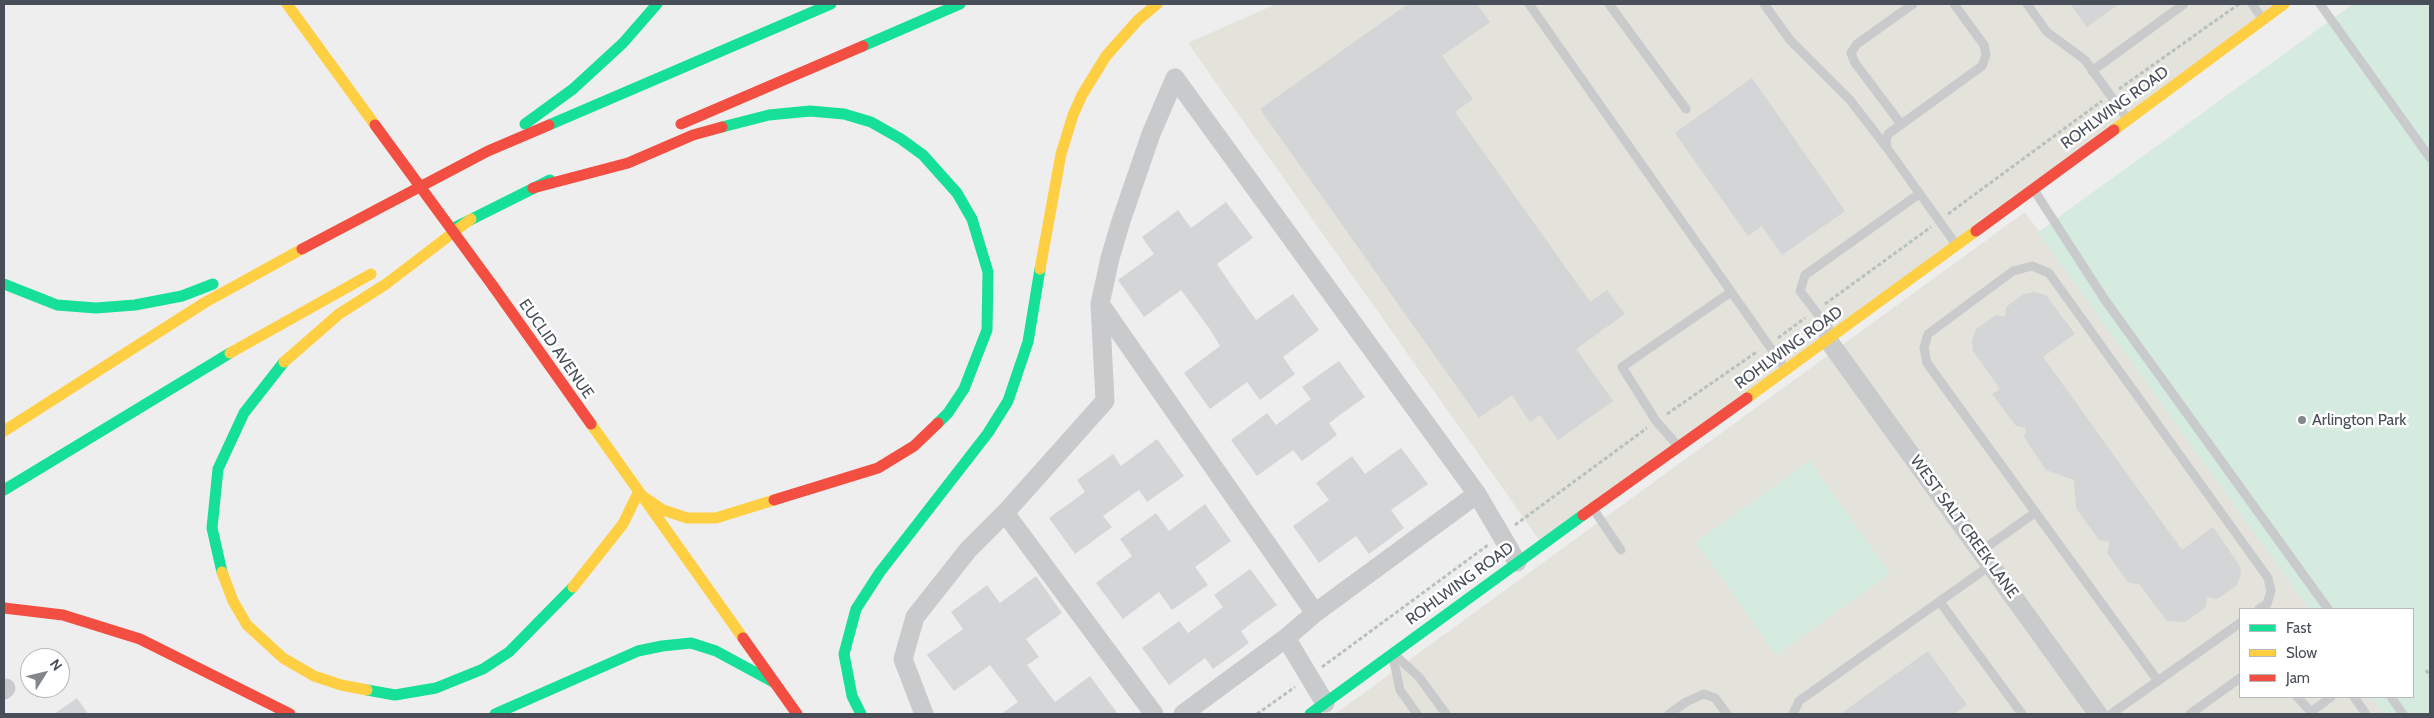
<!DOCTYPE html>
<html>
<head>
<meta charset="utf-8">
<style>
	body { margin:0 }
	#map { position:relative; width:2434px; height:718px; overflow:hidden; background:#eee; font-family:Cabin,sans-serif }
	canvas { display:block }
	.frame { position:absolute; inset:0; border:5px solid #484f58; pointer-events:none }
	.legend { position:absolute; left:2239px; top:608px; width:175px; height:90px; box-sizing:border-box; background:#fff; border:1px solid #b6b9bc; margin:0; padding:6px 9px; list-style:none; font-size:15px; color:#484f58 }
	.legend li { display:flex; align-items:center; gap:10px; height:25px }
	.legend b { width:25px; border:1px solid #b6b9bc }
	.north { position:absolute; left:20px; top:648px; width:50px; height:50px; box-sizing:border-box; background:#fff; border:1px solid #b6b9bc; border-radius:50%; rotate:54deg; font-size:14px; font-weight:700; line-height:20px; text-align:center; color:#484f58 }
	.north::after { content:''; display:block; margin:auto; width:18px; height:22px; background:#82878c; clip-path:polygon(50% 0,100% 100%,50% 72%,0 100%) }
</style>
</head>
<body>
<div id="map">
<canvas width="2434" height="718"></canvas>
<div class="frame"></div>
<ul class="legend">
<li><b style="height:6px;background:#16e098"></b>Fast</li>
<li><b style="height:6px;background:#ffcf43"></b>Slow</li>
<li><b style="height:6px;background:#f24e42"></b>Jam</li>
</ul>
<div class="north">N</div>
</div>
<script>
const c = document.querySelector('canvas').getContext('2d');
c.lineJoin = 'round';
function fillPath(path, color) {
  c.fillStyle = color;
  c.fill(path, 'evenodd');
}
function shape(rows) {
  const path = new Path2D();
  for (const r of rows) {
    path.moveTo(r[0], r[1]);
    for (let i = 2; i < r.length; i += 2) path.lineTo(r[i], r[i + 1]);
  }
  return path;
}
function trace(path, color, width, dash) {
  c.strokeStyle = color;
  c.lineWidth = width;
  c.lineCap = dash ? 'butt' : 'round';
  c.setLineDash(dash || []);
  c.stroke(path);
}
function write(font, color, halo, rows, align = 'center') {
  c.font = font + ' Cabin,sans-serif';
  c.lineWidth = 5;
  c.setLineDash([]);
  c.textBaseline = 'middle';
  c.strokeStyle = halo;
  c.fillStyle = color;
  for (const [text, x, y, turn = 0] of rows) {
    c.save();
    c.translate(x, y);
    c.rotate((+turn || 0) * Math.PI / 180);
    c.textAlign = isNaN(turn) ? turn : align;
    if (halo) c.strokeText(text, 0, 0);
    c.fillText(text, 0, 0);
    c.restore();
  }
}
fillPath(shape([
	[1276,4,2284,4,1542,544,1188,43],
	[2025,212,2309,609,2240,609,2240,697,2372,697,2385,714,1335,714]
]), '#e3e2db');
fillPath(shape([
	[2353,4,2430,4,2430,714,2385,714,2372,697,2413,697,2413,609,2309,609,2038,232],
	[1810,461,1890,574,1776,655,1696,542]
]), '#d5ebdf');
fillPath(shape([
	[1408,4,1477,4,1490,22,1442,56,1473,99,1455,112,1590,302,1607,290,1625,314,1576,349,1613,401,1558,440,1540,415,1530,422,1512,395,1479,418,1260,109],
	[2070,4,2119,4,2087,27],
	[1752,78,1845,211,1782,255,1762,226,1748,236,1675,133],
	[1226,202,1253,238,1217,264,1229,282,1256,320,1293,294,1319,330,1283,357,1295,374,1260,400,1247,382,1210,409,1184,373,1220,346,1209,328,1181,290,1144,317,1118,280,1154,254,1142,237,1178,210,1191,228],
	[2035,292,2046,295,2075,334,2043,357,2182,550,2213,527,2240,566,2241,575,2236,586,2217,599,2207,597,2205,608,2185,622,2167,621,2139,584,2129,583,2107,553,2110,542,2099,540,2076,508,2074,480,2046,470,2024,437,2026,428,2016,426,1992,394,2000,389,1973,351,1972,341,1976,329,1996,315,2005,317,2006,307,2024,294],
	[1339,361,1365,397,1329,423,1337,435,1302,461,1293,450,1257,476,1231,440,1267,413,1276,425,1311,399,1302,387],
	[1157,439,1184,476,1147,502,1139,490,1103,516,1112,527,1075,554,1049,518,1085,492,1077,480,1113,454,1121,466],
	[1401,448,1428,484,1391,510,1404,528,1369,554,1356,536,1319,563,1293,526,1329,500,1316,483,1352,456,1365,474],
	[1205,504,1231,541,1195,567,1208,585,1172,610,1159,592,1123,619,1096,583,1132,556,1120,539,1156,513,1169,531],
	[1250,569,1277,605,1241,631,1249,643,1213,669,1205,658,1169,685,1142,648,1179,621,1188,633,1223,607,1214,595],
	[1036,576,1062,613,1026,639,1039,657,1027,665,1055,702,1090,676,1118,714,1001,714,1018,702,990,665,954,691,927,655,963,629,951,612,987,585,1000,603],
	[1928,651,1967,705,1954,714,1840,714],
	[77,698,88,714,54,714]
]), '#d4d5d7');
trace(shape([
	[2119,89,2239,4],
	[1948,214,2102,101],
	[1825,304,1931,227],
	[1778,338,1805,318],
	[1667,414,1758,351],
	[1515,525,1647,428],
	[1322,667,1488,545],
	[2426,670,2430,676],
	[1257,714,1295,687]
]), '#b7c1be', 3, [4, 2.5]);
trace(shape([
	[1529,4,1784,367],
	[1609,4,1686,109],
	[1764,4,1790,40,1850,100,1887,148],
	[1954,4,1984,45,1986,55,1982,66,1888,134,1886,141,1887,148,1955,243],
	[2027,4,2047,32,2085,60,2126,117],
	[2252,4,2262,18],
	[2320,4,2430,158],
	[2092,71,2184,4],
	[1901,124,1855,63,1851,53,1857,44,1913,4],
	[2034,190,2105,300,2328,609],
	[1833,334,1800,291,1805,275,1919,194],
	[1678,446,1656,421,1622,367,1731,292],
	[1594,510,1621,550],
	[1981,551,2036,512],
	[1940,602,2022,714],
	[1394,654,1419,677,1446,714],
	[1393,657,1400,690,1417,714],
	[2158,681,1927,363,1924,348,1928,334,2013,271,2032,266,2049,273,2268,578,2271,591,2267,604,2259,609],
	[2297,697,2311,712,2331,697],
	[2354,697,2366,714],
	[2391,697,2403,714],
	[1669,714,1686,702,1704,694,1715,698,1727,714],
	[1793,714,1799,701,1991,565],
	[2111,714,2240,623],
	[2190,714,2240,678]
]), '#c9cacc', 9);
trace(shape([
	[1175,78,1151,134,1121,221,1110,258,1100,304,1315,613],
	[1175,78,1477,494,1517,562],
	[1828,340,2098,714],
	[1005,513,1154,714],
	[1286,638,1325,703],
	[4,690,6,688],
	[924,714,903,659,915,617,968,550,1005,513,1105,401,1100,304],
	[1183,714,1286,638,1315,613,1477,494]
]), '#c9cacc', 19);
trace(shape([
	[863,46,960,4],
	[525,124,573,89,623,43,657,4],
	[549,125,831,4],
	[722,127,769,115,810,111,844,114,871,122,901,139,923,155,957,193,972,219,988,272,987,330,964,389,948,413,938,423],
	[454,228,550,180],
	[4,284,57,305,96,308,135,305,182,296,213,284],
	[4,490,230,353],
	[222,572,212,528,218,469,244,413,284,362],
	[367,690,395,695,436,688,483,669,509,652,573,587],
	[495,714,638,651,662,646,691,643,716,651,775,683],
	[861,714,852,696,844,654,856,609,880,572,988,433,1008,401,1028,342,1040,269],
	[1310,714,1583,515]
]), '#16e098', 11);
trace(shape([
	[287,4,375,125],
	[2114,130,2284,4],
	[1040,269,1061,154,1073,115,1082,95,1106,56,1138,20,1157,4],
	[230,353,371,274],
	[284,362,339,314,386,284,471,219],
	[1747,398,1976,231],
	[591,424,743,638],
	[4,431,204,303,302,249],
	[222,572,233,601,247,625,283,658,314,676,341,685,367,690],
	[573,587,623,524,638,493,663,510,687,518,716,518,774,500]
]), '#ffcf43', 11);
trace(shape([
	[681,124,863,46],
	[533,188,628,163,693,135,722,127],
	[1976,231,2114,130],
	[302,249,488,151,549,125],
	[493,286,591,424],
	[774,500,878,468,914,446,938,423],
	[1583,515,1747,398],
	[4,608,63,615,140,639,290,714],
	[743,638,797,714]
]), '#f24e42', 11);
trace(shape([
	[375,125,493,286]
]), '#f24e42', 11);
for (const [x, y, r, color] of [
	[2302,420,5,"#82878c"]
]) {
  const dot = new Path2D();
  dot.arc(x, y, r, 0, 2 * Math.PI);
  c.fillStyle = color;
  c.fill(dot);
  trace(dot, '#fff', 2);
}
write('16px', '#484f58', '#fff', [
	["ROHLWING ROAD",2115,108,-36],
	["ROHLWING ROAD",1789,348,-36],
	["EUCLID AVENUE",556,349,55],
	["WEST SALT CREEK LANE",1964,527,54],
	["ROHLWING ROAD",1460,584,-36]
]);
write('16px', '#484f58', '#fff', [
	["Arlington Park",2312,420]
], 'left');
</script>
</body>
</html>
